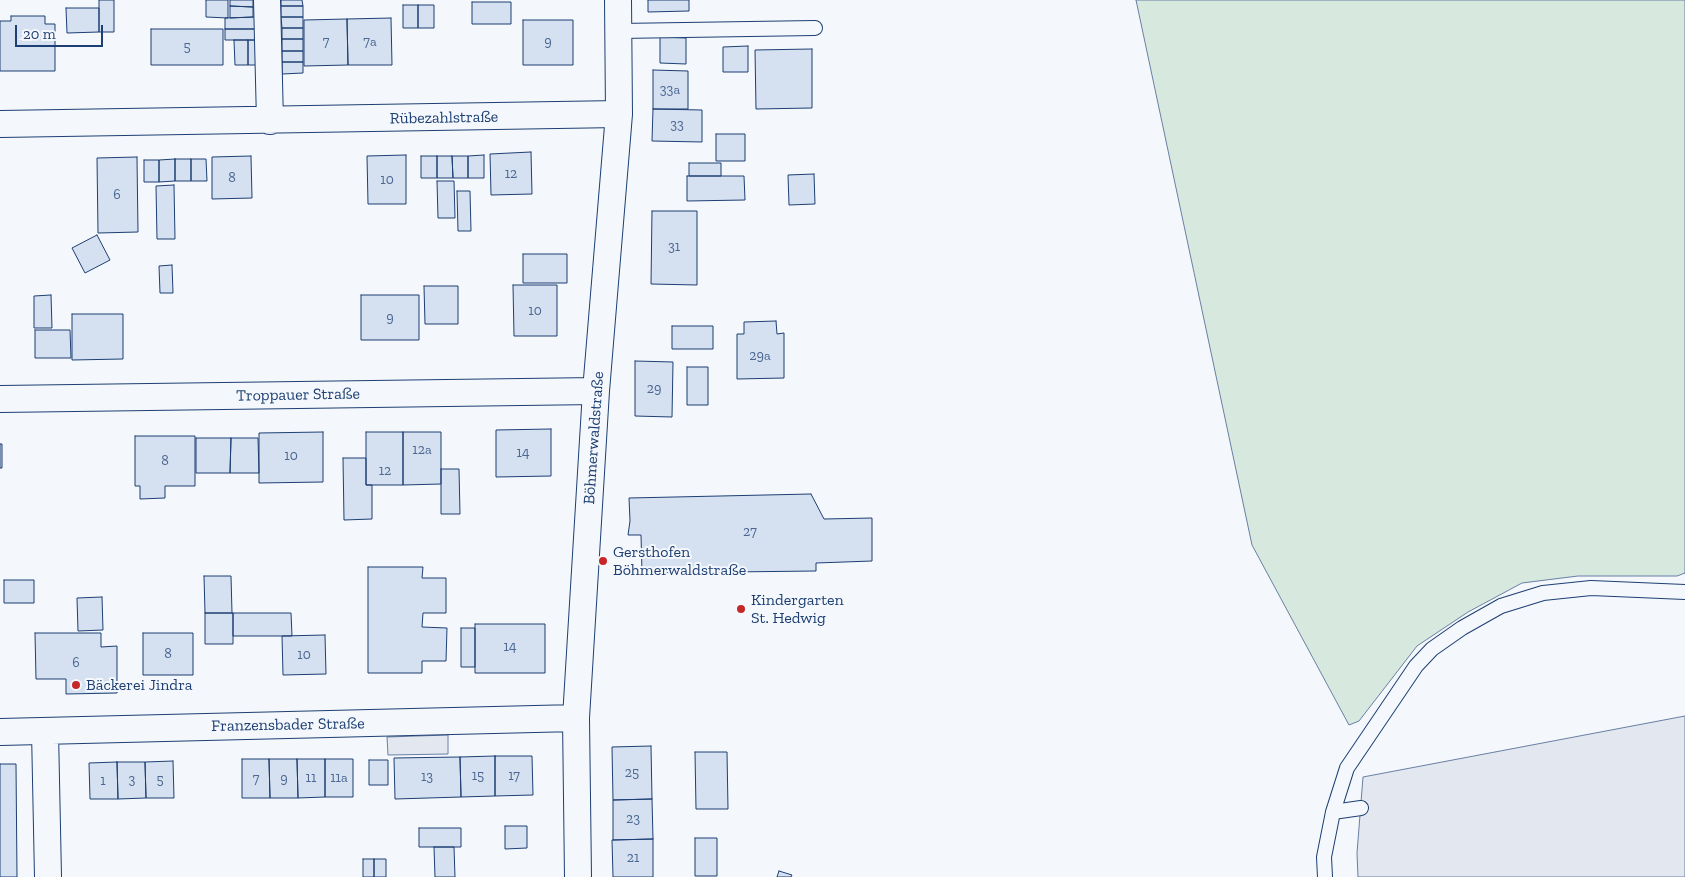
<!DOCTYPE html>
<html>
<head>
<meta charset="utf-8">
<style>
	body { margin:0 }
	#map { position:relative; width:1685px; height:877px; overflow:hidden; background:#f4f7fb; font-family:"Zilla Slab",serif }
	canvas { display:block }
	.scale { position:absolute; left:15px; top:25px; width:88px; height:22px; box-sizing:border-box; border:2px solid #1d3f73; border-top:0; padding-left:6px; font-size:15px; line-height:18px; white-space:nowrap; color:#1d3f73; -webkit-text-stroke:4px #f4f7fb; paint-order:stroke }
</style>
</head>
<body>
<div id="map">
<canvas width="1685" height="877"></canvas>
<div class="scale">20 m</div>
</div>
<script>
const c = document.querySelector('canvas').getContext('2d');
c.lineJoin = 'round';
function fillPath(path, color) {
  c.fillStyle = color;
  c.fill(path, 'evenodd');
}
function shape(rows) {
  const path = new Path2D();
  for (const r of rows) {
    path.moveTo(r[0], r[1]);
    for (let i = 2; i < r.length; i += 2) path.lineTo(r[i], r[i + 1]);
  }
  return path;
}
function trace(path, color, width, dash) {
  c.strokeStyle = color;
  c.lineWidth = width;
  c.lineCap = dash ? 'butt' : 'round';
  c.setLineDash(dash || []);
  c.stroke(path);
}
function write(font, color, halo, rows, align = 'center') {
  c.font = font + ' "Zilla Slab",serif';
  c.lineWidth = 4;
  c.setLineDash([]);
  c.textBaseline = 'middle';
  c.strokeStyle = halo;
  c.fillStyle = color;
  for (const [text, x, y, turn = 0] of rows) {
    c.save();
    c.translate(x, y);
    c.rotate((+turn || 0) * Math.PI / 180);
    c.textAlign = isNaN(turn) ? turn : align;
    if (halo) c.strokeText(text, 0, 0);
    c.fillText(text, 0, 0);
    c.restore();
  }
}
const green = shape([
	[1136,0,1685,0,1685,573,1677,576,1578,576,1522,583,1468,612,1417,646,1359,721,1349,725,1252,545,1136,0]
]);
fillPath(green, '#d7e8df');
trace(green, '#687fa3', 1);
const parking = shape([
	[1685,716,1685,877,1358,877,1357,853,1363,777,1685,716],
	[448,735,448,754,388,755,387,737,448,735]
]);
fillPath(parking, '#e3e8f0');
trace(parking, '#687fa3', 1);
const building = shape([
	[99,0,114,0,114,32,99,32,99,0],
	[206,0,228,0,228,18,206,17,206,0],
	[230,0,253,0,253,7,230,6,230,0],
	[281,0,302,0,303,6,281,6,281,0],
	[648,0,689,0,689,11,648,12,648,0],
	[472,2,511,2,511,24,472,24,472,2],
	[403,5,418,5,418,28,403,28,403,5],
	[418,5,434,5,434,28,418,28,418,5],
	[230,6,253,7,253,17,230,18,230,6],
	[281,6,303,6,303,17,281,17,281,6],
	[66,8,99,8,99,32,67,33,66,8],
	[11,16,45,16,45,24,55,24,55,71,0,71,0,21,11,21,11,16],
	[255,17,255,29,225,29,225,18,255,17],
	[281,17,303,17,303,28,282,28,281,17],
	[391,18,392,65,348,65,347,19,391,18],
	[347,19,348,65,304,66,304,20,347,19],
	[523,20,573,20,573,65,523,65,523,20],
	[282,28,303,28,303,39,282,39,282,28],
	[151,29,223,29,223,65,151,65,151,29],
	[225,29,255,29,256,40,225,40,225,29],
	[660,37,686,38,686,64,660,63,660,37],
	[282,39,303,39,303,51,282,51,282,39],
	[234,40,248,40,248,65,235,65,234,40],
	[248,40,261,40,261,65,248,65,248,40],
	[748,46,748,72,723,72,723,47,748,46],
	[812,49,812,108,756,109,755,50,812,49],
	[282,51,303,51,303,62,282,62,282,51],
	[282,62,303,62,303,73,282,74,282,62],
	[653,70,688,71,688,109,653,109,653,70],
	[653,109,702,110,702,142,652,141,653,109],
	[716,134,745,134,745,161,716,161,716,134],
	[531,152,532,194,491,195,490,154,531,152],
	[406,155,406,204,368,204,367,156,406,155],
	[484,155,484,178,468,178,468,156,484,155],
	[251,156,252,198,212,199,212,157,251,156],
	[421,156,437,156,437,178,421,178,421,156],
	[437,156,452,156,453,178,437,178,437,156],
	[452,156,468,156,468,178,453,178,452,156],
	[137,157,138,232,98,233,97,158,137,157],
	[175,159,175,181,159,182,159,160,175,159],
	[175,159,191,159,191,181,175,181,175,159],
	[191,159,206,159,207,181,191,181,191,159],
	[144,160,159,160,159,182,144,182,144,160],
	[689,163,721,163,721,176,689,176,689,163],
	[814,174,815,204,789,205,788,175,814,174],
	[687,176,744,176,745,200,687,201,687,176],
	[437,181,454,181,455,218,438,218,437,181],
	[174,185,175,239,157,239,156,186,174,185],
	[457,191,470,191,471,231,458,231,457,191],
	[652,211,697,211,697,285,651,284,652,211],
	[97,235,110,260,85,273,72,248,97,235],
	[523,254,567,254,567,283,523,283,523,254],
	[172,265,173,293,160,293,159,266,172,265],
	[513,285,557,285,557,336,514,336,513,285],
	[424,286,458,286,458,324,425,324,424,286],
	[51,295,52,328,34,328,34,296,51,295],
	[361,295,419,295,419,340,361,340,361,295],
	[72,314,123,314,123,359,72,360,72,314],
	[776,321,777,334,784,333,784,378,737,379,737,334,744,334,744,322,776,321],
	[672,326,713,326,713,349,672,349,672,326],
	[35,330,70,330,71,358,35,358,35,330],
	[635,361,673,362,672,417,635,416,635,361],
	[687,367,708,367,708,405,687,405,687,367],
	[551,429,551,476,496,477,496,430,551,429],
	[323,432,323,482,259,483,259,433,323,432],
	[366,432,403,432,403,485,366,485,366,432],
	[403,432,441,432,441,484,403,485,403,432],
	[135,436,195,436,195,486,165,486,165,498,140,499,140,486,135,486,135,436],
	[196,438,231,438,230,473,196,473,196,438],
	[231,438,258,438,259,473,230,473,231,438],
	[0,444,2,444,2,468,0,468,0,444],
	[343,458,366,458,366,485,372,485,372,519,344,520,343,458],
	[441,469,459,469,460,514,441,514,441,469],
	[811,494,824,519,872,518,872,561,816,563,816,571,642,573,641,535,628,535,630,521,629,498,811,494],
	[368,567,423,567,422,578,446,578,446,613,423,613,422,627,447,628,446,661,422,661,422,673,368,673,368,567],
	[204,576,231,576,232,613,205,613,204,576],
	[4,580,34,580,34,603,4,603,4,580],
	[102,597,103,630,78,631,77,598,102,597],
	[205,613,233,613,233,644,205,644,205,613],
	[233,613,291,613,292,636,233,636,233,613],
	[475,624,545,624,545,673,475,673,475,624],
	[461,628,475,628,475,667,461,667,461,628],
	[35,633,101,633,101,647,117,646,117,693,66,694,66,679,36,679,35,633],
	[143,633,193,633,193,675,143,675,143,633],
	[325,635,326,674,283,675,282,636,325,635],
	[651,746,652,799,613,800,612,747,651,746],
	[695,752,727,752,728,809,696,809,695,752],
	[495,756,495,796,461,797,460,757,495,756],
	[495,756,532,756,533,795,495,796,495,756],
	[460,757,461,797,395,799,394,758,460,757],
	[242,759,269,759,270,798,242,798,242,759],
	[269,759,297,759,298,798,270,798,269,759],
	[297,759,325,759,325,797,298,798,297,759],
	[325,759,353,759,353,797,325,797,325,759],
	[369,760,388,760,388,785,369,785,369,760],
	[173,761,174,798,146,798,145,762,173,761],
	[117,762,118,799,90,799,89,763,117,762],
	[117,762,145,762,146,798,118,799,117,762],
	[0,764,16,764,17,877,0,877,0,764],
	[652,799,653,839,613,840,613,800,652,799],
	[505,826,527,826,527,848,505,849,505,826],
	[419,828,461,828,461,847,419,847,419,828],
	[695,838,717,838,717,876,695,876,695,838],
	[653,839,653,877,613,877,612,840,653,839],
	[434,847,454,847,455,877,435,877,434,847],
	[363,859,374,859,374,877,363,877,363,859],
	[374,859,386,859,386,877,374,877,374,859],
	[779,871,792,875,791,877,777,877,779,871]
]);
fillPath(building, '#d5e0f0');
trace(building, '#1d3f73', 1);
const lane = shape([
	[619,31,815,28],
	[1333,812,1361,808],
	[1325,877,1324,857,1333,812,1347,768,1416,666,1432,649,1462,628,1501,606,1543,593,1591,588,1685,592]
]);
const street = shape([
	[267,0,270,121],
	[0,124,619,114],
	[0,399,596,391],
	[45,731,48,877],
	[0,732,576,718],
	[578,877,576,718,596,391,619,114,618,0]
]);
trace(lane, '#1d3f73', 16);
trace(street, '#1d3f73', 28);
trace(lane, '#f4f7fb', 14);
trace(street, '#f4f7fb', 26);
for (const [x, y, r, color] of [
	[603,561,5,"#c62828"],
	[741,609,5,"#c62828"],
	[76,685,5,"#c62828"]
]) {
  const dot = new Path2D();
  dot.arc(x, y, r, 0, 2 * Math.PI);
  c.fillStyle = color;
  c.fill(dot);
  trace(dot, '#f4f7fb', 2);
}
write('14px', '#4b6792', null, [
	["7",326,42],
	["7a",370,42],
	["9",548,42],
	["5",187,47],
	["33a",670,90],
	["33",677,125],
	["12",511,174],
	["8",232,178],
	["10",387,180],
	["6",117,195],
	["31",674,247],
	["10",535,311],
	["9",390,318],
	["29a",760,356],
	["29",654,389],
	["12a",422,450],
	["14",523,453],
	["10",291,456],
	["8",165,461],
	["12",385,471],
	["27",750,532],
	["14",510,647],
	["8",168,654],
	["10",304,655],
	["6",76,663],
	["25",632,773],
	["15",478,776],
	["17",514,776],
	["13",427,777],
	["11",311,778],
	["11a",339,778],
	["7",256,779],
	["9",284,779],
	["3",132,780],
	["5",160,780],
	["1",103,781],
	["23",633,819],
	["21",633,858]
]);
write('16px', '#1d3f73', '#f4f7fb', [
	["Rübezahlstraße",444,118,-1],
	["Troppauer Straße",298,395,-1],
	["Böhmerwaldstraße",594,438,-86],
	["Franzensbader Straße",288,725,-1]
]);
write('16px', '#1d3f73', '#f4f7fb', [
	["Gersthofen",613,552],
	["Böhmerwaldstraße",613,570],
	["Kindergarten",751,600],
	["St. Hedwig",751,618],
	["Bäckerei Jindra",86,685]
], 'left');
</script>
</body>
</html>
